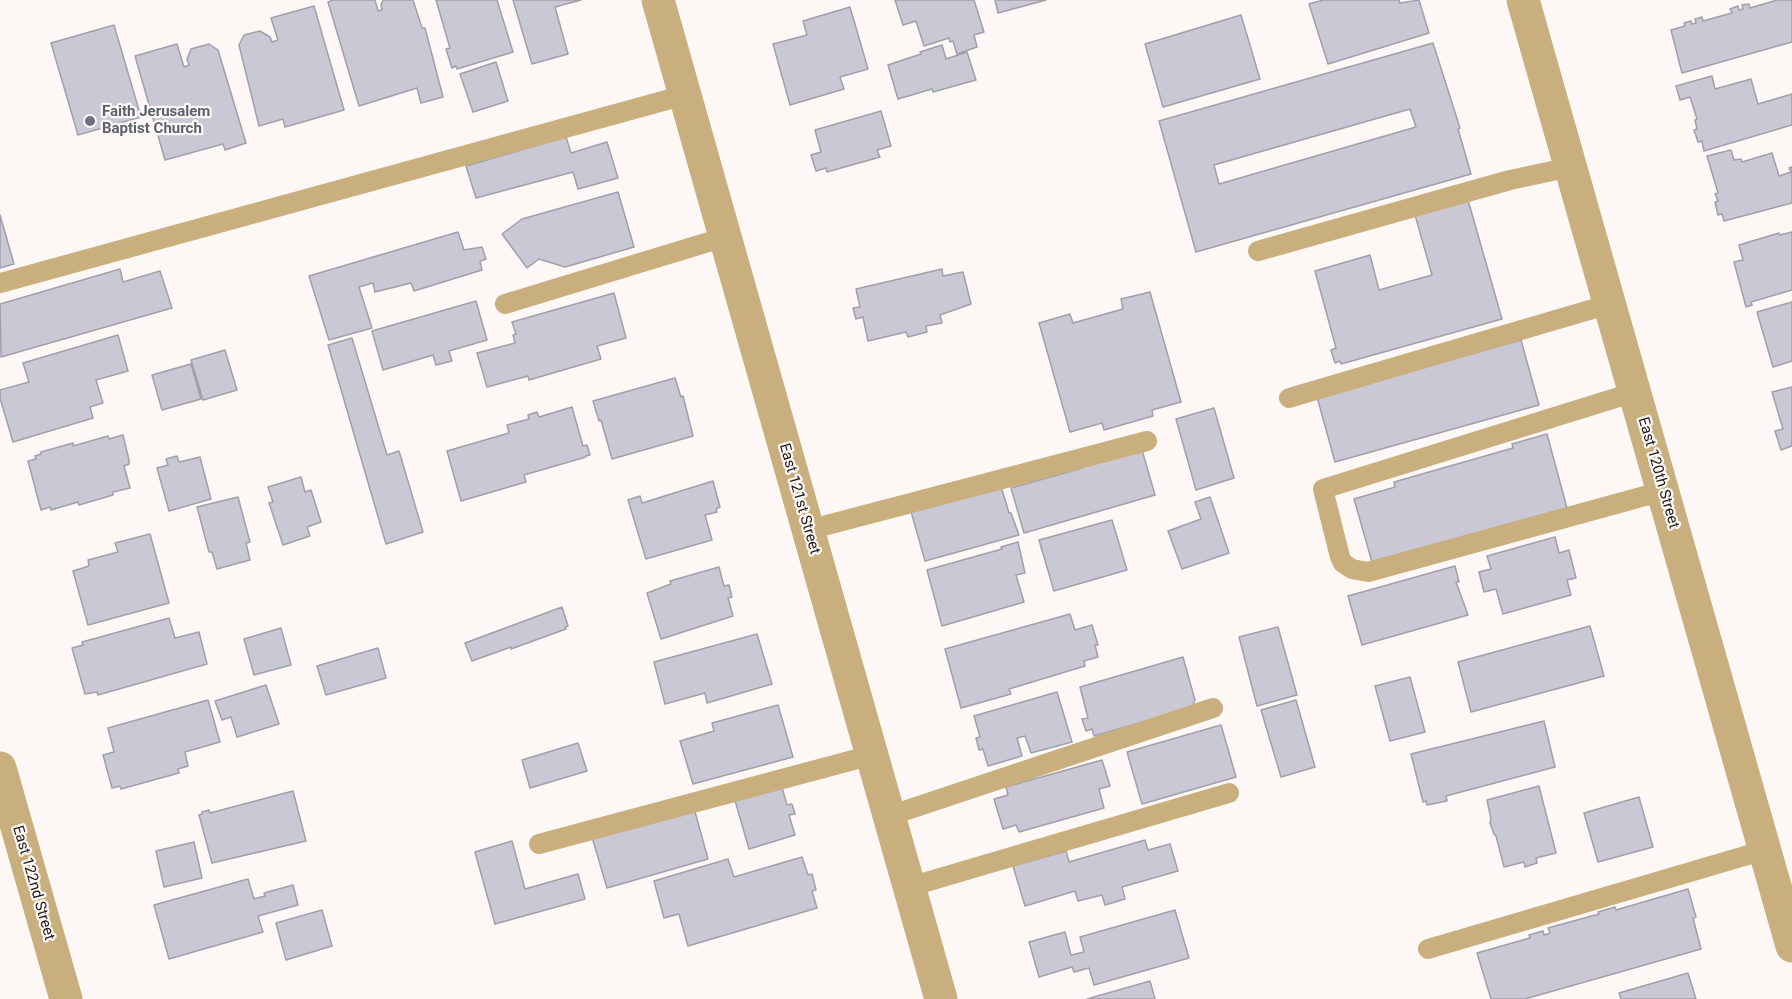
<!DOCTYPE html>
<html>
<head>
<meta charset="utf-8">
<style>
	body { margin:0 }
	canvas { display:block; background:#fdf8f5 }
</style>
</head>
<body>
<canvas width="1792" height="999"></canvas>
<script>
const c = document.querySelector('canvas').getContext('2d');
c.lineJoin = 'round';
function fillPath(path, color) {
  c.fillStyle = color;
  c.fill(path, 'evenodd');
}
function shape(rows) {
  const path = new Path2D();
  for (const r of rows) {
    path.moveTo(r[0], r[1]);
    for (let i = 2; i < r.length; i += 2) path.lineTo(r[i], r[i + 1]);
  }
  return path;
}
function trace(path, color, width, dash) {
  c.strokeStyle = color;
  c.lineWidth = width;
  c.lineCap = dash ? 'butt' : 'round';
  c.setLineDash(dash || []);
  c.stroke(path);
}
function write(font, color, halo, rows, align = 'center') {
  c.font = font + ' Roboto,sans-serif';
  c.lineWidth = 4.5;
  c.setLineDash([]);
  c.textBaseline = 'middle';
  c.strokeStyle = halo;
  c.fillStyle = color;
  for (const [text, x, y, turn = 0] of rows) {
    c.save();
    c.translate(x, y);
    c.rotate((+turn || 0) * Math.PI / 180);
    c.textAlign = isNaN(turn) ? turn : align;
    if (halo) c.strokeText(text, 0, 0);
    c.fillText(text, 0, 0);
    c.restore();
  }
}
const building = shape([
	[333,0,375,0,378,11,382,10,381,5,383,0,413,0,422,28,425,28,443,97,421,103,417,88,359,106,328,2,333,0],
	[436,0,497,0,513,52,457,69,456,66,452,68,446,49,450,48,436,0],
	[513,0,581,0,555,7,568,54,532,64,513,0],
	[895,0,974,0,984,32,974,35,977,47,957,54,953,41,950,42,949,38,924,46,916,21,903,25,895,0],
	[995,0,1046,0,998,13,995,0],
	[1323,0,1399,0,1400,3,1419,0,1429,33,1328,64,1309,4,1323,0],
	[1777,0,1792,0,1792,42,1682,73,1671,30,1685,26,1684,23,1691,21,1692,24,1696,23,1695,19,1702,17,1703,21,1732,13,1730,9,1738,6,1739,10,1743,9,1742,5,1749,4,1750,8,1777,0],
	[314,6,344,110,285,127,283,119,259,126,239,45,244,35,260,31,270,37,272,42,278,40,271,18,314,6],
	[850,7,868,69,840,77,844,89,790,105,773,44,807,35,803,21,850,7],
	[1241,15,1260,79,1163,107,1145,44,1241,15],
	[114,25,141,117,78,135,51,43,114,25],
	[1433,43,1460,128,1458,129,1471,174,1196,252,1159,121,1433,43],
	[1410,109,1416,127,1219,184,1214,165,1410,109],
	[177,44,184,67,189,65,187,59,191,49,209,44,218,50,246,143,225,150,223,144,165,160,135,56,177,44],
	[942,45,946,59,967,52,976,80,933,92,932,89,898,99,888,65,921,54,920,52,942,45],
	[496,62,508,101,473,112,460,74,496,62],
	[1712,76,1715,89,1751,79,1758,104,1792,94,1792,125,1704,151,1702,141,1698,142,1694,130,1697,129,1695,120,1697,119,1690,97,1680,100,1676,86,1712,76],
	[881,111,891,146,877,150,880,157,827,172,826,168,816,171,811,155,821,152,815,130,881,111],
	[566,137,571,153,607,142,618,178,578,189,573,172,476,198,466,166,566,137],
	[1731,150,1734,160,1741,159,1742,162,1772,153,1779,176,1791,172,1789,168,1792,167,1792,203,1724,221,1722,214,1718,215,1715,202,1718,201,1715,194,1718,193,1707,156,1731,150],
	[618,192,634,247,565,267,539,259,527,268,502,234,522,219,618,192],
	[1468,200,1502,319,1341,364,1340,361,1335,363,1331,350,1336,348,1315,271,1370,255,1379,290,1432,275,1415,215,1468,200],
	[0,215,14,264,0,268,0,215],
	[458,232,464,250,482,247,486,259,480,261,482,270,414,291,411,283,375,292,373,283,359,287,372,328,329,340,309,276,458,232],
	[1792,232,1792,290,1751,302,1752,305,1746,307,1734,262,1743,260,1739,245,1779,233,1780,235,1792,232],
	[120,269,123,282,160,271,172,308,1,357,0,304,120,269],
	[942,269,943,276,963,272,971,304,940,315,942,323,926,326,927,332,908,337,906,332,868,341,863,317,856,319,853,308,860,307,856,289,942,269],
	[1150,292,1181,402,1152,410,1153,416,1104,430,1102,423,1070,432,1039,323,1070,314,1073,323,1123,309,1121,299,1150,292],
	[614,293,626,338,597,346,601,359,529,380,528,376,487,387,477,353,515,343,513,335,516,334,512,322,614,293],
	[476,301,487,340,449,351,452,361,436,365,433,355,383,370,372,331,476,301],
	[1792,302,1792,361,1773,367,1757,312,1792,302],
	[118,335,128,371,96,380,103,403,90,407,93,418,13,442,0,398,0,390,29,382,23,363,118,335],
	[352,338,387,455,399,451,423,532,386,544,328,345,352,338],
	[1521,340,1539,405,1335,462,1317,397,1521,340],
	[225,350,237,390,203,400,191,360,225,350],
	[191,364,201,399,162,410,152,375,191,364],
	[675,378,681,397,683,396,693,436,612,459,601,420,599,421,593,401,675,378],
	[1792,387,1792,446,1781,450,1775,431,1783,429,1772,392,1792,387],
	[572,407,583,446,587,445,590,455,586,456,586,457,524,475,526,482,461,501,447,451,509,433,507,425,529,419,528,415,537,412,539,417,572,407],
	[1214,408,1234,478,1196,490,1176,419,1214,408],
	[1547,434,1567,508,1372,562,1354,499,1395,487,1394,482,1513,448,1512,444,1547,434],
	[123,435,129,460,129,464,124,466,130,488,113,492,113,495,79,505,78,502,51,510,50,507,41,510,28,461,36,459,35,456,41,454,41,452,73,443,73,446,108,436,109,439,123,435],
	[1140,443,1155,495,1024,533,1011,488,1079,469,1140,443],
	[177,456,179,462,200,457,211,499,169,511,157,468,168,465,166,459,177,456],
	[301,477,305,492,311,490,321,522,307,527,310,536,283,545,269,503,273,502,268,487,301,477],
	[713,481,720,507,716,509,717,512,705,515,712,540,646,559,628,500,640,496,642,503,713,481],
	[1000,483,1009,513,1011,513,1019,535,925,561,910,508,1000,483],
	[238,497,250,542,246,543,250,560,217,569,212,552,209,552,197,507,238,497],
	[1210,497,1229,553,1182,569,1168,531,1201,519,1195,502,1210,497],
	[1112,520,1127,570,1054,591,1039,540,1112,520],
	[150,534,169,603,88,625,73,571,89,566,88,560,118,552,115,543,150,534],
	[1555,537,1559,553,1569,550,1576,578,1567,580,1571,595,1503,614,1496,589,1484,592,1479,572,1491,569,1487,556,1555,537],
	[1018,542,1025,573,1016,575,1024,602,942,626,927,570,1002,549,1001,547,1018,542],
	[1455,566,1459,582,1456,582,1468,615,1362,645,1348,596,1455,566],
	[719,567,724,586,729,585,732,597,728,598,733,616,661,639,647,593,671,584,670,581,719,567],
	[562,607,568,626,565,627,566,629,511,649,511,647,472,661,465,643,562,607],
	[1070,614,1075,630,1092,625,1098,645,1095,645,1098,657,1084,661,1085,666,1009,689,1011,694,961,708,945,649,1070,614],
	[169,618,175,638,199,632,207,664,98,695,97,692,85,694,72,648,83,645,82,642,169,618],
	[1590,626,1604,676,1471,712,1458,662,1590,626],
	[1278,627,1297,695,1257,706,1239,637,1278,627],
	[281,628,291,665,254,675,244,639,281,628],
	[757,634,772,684,707,703,705,693,665,704,654,662,757,634],
	[378,648,386,678,326,695,317,666,378,648],
	[1183,657,1195,700,1192,708,1094,736,1092,729,1086,731,1082,719,1088,718,1080,687,1183,657],
	[1410,677,1425,732,1390,741,1375,686,1410,677],
	[266,685,279,724,237,737,231,717,222,720,215,701,266,685],
	[1057,692,1072,742,1031,753,1025,736,1017,738,1022,756,988,766,983,749,979,750,976,738,980,737,974,716,1057,692],
	[208,700,220,742,185,752,188,766,178,769,179,773,121,789,120,786,112,788,103,755,114,752,108,728,208,700],
	[1296,700,1315,767,1281,777,1261,710,1296,700],
	[778,705,793,757,693,784,680,741,714,731,712,723,778,705],
	[1544,721,1555,767,1446,796,1447,801,1427,805,1426,801,1423,802,1411,754,1544,721],
	[1221,725,1236,777,1142,804,1127,752,1221,725],
	[578,743,587,771,530,788,522,760,578,743],
	[1102,760,1110,786,1099,789,1104,808,1019,832,1016,825,1003,829,994,799,1008,795,1006,787,1102,760],
	[781,784,787,805,792,804,795,814,789,815,795,835,749,849,734,797,781,784],
	[1539,786,1556,853,1536,858,1537,863,1525,867,1524,862,1504,867,1496,836,1494,834,1490,823,1491,819,1487,800,1539,786],
	[293,791,306,841,212,863,199,815,202,814,202,812,209,810,210,813,293,791],
	[1639,797,1653,847,1598,862,1584,813,1639,797],
	[694,808,708,859,607,888,592,837,694,808],
	[1145,840,1148,850,1170,844,1178,871,1122,887,1125,899,1105,905,1102,895,1078,901,1075,891,1025,906,1013,866,1066,851,1069,862,1145,840],
	[512,841,525,889,578,874,585,899,495,924,475,852,512,841],
	[194,842,202,878,164,887,156,851,194,842],
	[802,857,808,875,812,874,816,890,812,891,817,908,688,946,679,914,664,918,654,881,728,859,734,877,802,857],
	[248,879,254,899,265,896,264,893,293,885,298,905,258,916,263,932,169,959,154,905,248,879],
	[1688,889,1696,917,1693,918,1701,949,1525,999,1491,999,1477,953,1530,938,1529,935,1543,931,1544,935,1550,933,1548,928,1599,914,1598,912,1615,907,1616,910,1688,889],
	[322,910,332,946,286,960,276,923,322,910],
	[1175,910,1189,958,1094,985,1089,968,1074,972,1072,967,1039,977,1029,942,1065,932,1071,955,1084,952,1080,937,1175,910],
	[1688,973,1696,999,1621,999,1619,993,1688,973],
	[1150,981,1155,999,1087,999,1150,981]
]);
fillPath(building, '#c9c8d4');
trace(building, '#a09fab', 1.5);
trace(shape([
	[1258,251,1510,180,1571,167],
	[0,283,685,95],
	[505,304,725,237],
	[1635,392,1323,489,1340,557,1343,563,1352,569,1368,572,1663,491],
	[1289,398,1610,304],
	[808,530,1147,441],
	[889,816,1213,708],
	[539,844,872,755],
	[909,887,1229,793],
	[1428,949,1765,850]
]), '#c9af7d', 20);
trace(shape([
	[658,0,941,999],
	[0,768,66,999]
]), '#c9af7d', 33);
trace(shape([
	[1523,0,1792,946]
]), '#c9af7d', 33);
for (const [x, y, r, color] of [
	[90,121,6,"#6b7280"]
]) {
  const dot = new Path2D();
  dot.arc(x, y, r, 0, 2 * Math.PI);
  c.fillStyle = color;
  c.fill(dot);
  trace(dot, '#fdf8f5', 2);
}
write('bold 15px', '#5b616d', '#fdf8f5', [
	["Faith Jerusalem",102,112],
	["Baptist Church",102,129]
], 'left');
write('15px', '#1c1816', '#fdf8f5', [
	["East 120th Street",1658,473,74],
	["East 121st Street",799,499,74],
	["East 122nd Street",33,883,74]
]);
</script>
</body>
</html>
